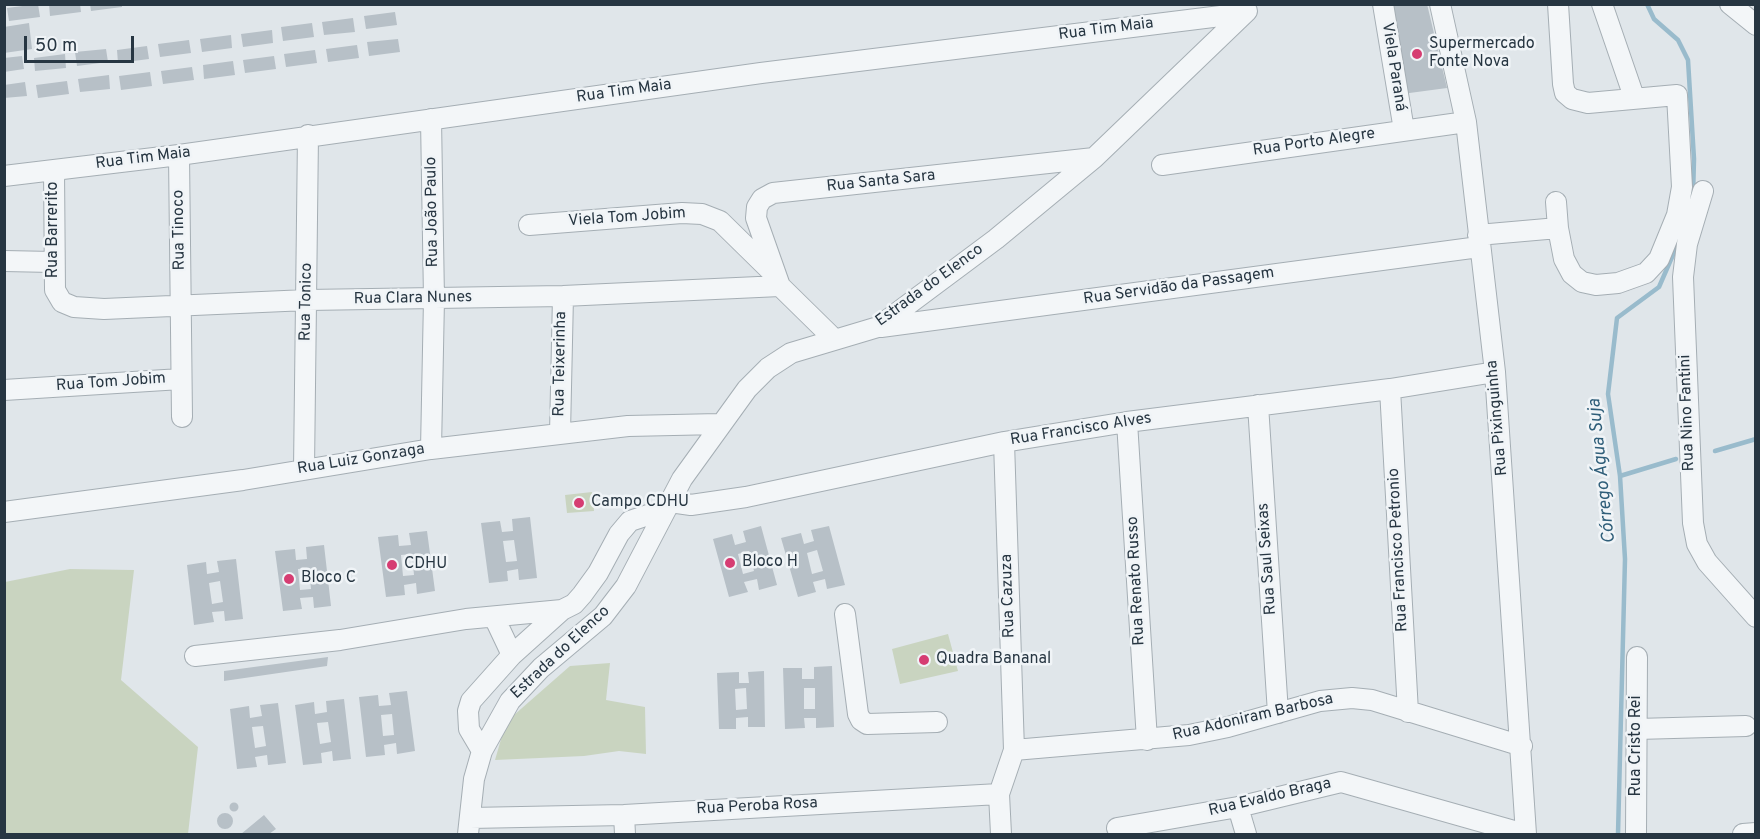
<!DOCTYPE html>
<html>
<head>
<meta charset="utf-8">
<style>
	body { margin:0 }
	#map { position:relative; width:1760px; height:839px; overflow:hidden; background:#e0e6ea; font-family:Overpass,sans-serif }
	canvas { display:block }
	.frame { position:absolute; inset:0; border:6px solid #273642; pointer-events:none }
	.scale { position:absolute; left:24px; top:36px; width:110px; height:27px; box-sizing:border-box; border:3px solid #273642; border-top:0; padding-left:8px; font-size:18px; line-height:21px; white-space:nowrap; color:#273642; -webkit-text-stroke:4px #f0f4f7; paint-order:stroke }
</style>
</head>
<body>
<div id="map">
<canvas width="1760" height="839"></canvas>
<div class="frame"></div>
<div class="scale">50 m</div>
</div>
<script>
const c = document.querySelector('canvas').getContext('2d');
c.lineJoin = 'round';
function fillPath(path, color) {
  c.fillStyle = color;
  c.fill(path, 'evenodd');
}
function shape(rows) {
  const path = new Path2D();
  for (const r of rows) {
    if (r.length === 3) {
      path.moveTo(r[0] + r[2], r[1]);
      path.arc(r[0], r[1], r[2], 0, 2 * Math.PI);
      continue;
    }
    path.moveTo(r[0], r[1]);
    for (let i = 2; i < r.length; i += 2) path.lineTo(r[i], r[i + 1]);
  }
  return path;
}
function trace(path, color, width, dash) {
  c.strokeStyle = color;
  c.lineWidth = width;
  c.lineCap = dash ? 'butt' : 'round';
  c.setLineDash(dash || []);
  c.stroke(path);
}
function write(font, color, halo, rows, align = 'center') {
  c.font = font + ' Overpass,sans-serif';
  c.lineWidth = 5;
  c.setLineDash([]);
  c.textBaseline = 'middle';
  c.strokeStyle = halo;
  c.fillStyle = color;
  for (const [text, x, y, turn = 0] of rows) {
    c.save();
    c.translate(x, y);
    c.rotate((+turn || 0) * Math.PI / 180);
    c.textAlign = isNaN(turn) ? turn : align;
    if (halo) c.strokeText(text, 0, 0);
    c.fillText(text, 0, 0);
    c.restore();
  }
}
fillPath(shape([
	[592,492,594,511,567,513,565,495],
	[70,569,134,570,121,680,198,747,188,834,5,834,5,582],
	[948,634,958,671,900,684,892,649],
	[610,663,606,700,645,707,646,754,619,751,584,756,495,760,506,722,570,666]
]), '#c9d4c0');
trace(shape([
	[1647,4,1654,19,1678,40,1688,60,1694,159,1693,197],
	[1715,451,1756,439],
	[1620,476,1676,459],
	[1618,834,1625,559,1620,476,1608,394,1617,318,1659,287,1679,241]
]), '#9bc', 4.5);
fillPath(shape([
	[38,4,40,17,9,21,7,8],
	[49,4,80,4,81,12,50,16],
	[90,4,122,4,122,7,91,11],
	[1387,4,1427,4,1447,88,1402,94],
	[395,12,397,25,366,29,364,16],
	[353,18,355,32,324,35,322,22],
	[29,23,32,49,4,53,4,27],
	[312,23,314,37,283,41,281,27],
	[272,30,273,43,243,47,241,34],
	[231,35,232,48,202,52,200,39],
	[398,39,400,52,369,56,367,42],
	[189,40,191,53,160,57,158,44],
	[357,45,359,58,328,62,326,49],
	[147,46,149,59,118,63,117,50],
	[106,49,108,62,77,66,75,52],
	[315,50,317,63,286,67,284,54],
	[65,54,66,68,35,71,34,58],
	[22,56,24,69,4,72,4,58],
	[274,56,276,69,245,73,243,60],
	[233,61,235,75,204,79,203,65],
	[192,67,194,80,163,84,161,71],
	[150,72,152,86,121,90,119,76],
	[109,75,110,89,80,92,78,79],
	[67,81,69,94,38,98,36,85],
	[25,82,27,96,4,98,4,85],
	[530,517,537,578,519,580,518,569,507,571,508,581,489,583,481,523,500,521,502,532,513,531,512,519],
	[514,540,517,561,506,562,503,541],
	[761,526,777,585,759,590,757,579,744,582,748,592,729,597,713,539,732,534,735,545,746,542,743,531],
	[749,551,754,571,743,574,738,554],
	[829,526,845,585,827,589,825,579,813,582,816,592,798,597,781,538,801,533,804,544,814,541,811,530],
	[817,550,823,571,812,574,807,553],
	[427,531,435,591,417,594,416,583,404,585,405,595,386,597,378,537,398,535,399,546,411,545,409,533],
	[412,554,414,575,403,576,401,555],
	[324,545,331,606,314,608,313,597,300,598,302,609,283,611,275,551,295,549,296,560,307,559,306,547],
	[309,568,311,589,300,590,298,569],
	[236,559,243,619,225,621,224,611,212,612,214,622,194,625,187,565,206,562,207,574,219,572,217,561],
	[220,581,223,602,212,604,209,583],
	[328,657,327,666,224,681,224,671],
	[832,666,834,727,816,728,816,718,804,718,805,728,785,729,783,668,802,668,802,679,814,679,814,667],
	[804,688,815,688,815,709,804,709],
	[764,671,765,727,748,727,748,717,736,718,736,729,719,729,717,673,739,672,739,683,749,683,748,672],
	[746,688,747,709,736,710,735,689],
	[407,691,415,751,397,754,396,743,384,745,385,755,366,757,359,697,378,695,379,706,391,705,389,693],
	[392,714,394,735,383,736,381,715],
	[344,699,351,759,333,761,332,751,321,753,322,763,303,765,295,705,314,702,315,714,327,712,326,701],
	[328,722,331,742,320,744,317,723],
	[278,703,286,763,268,765,267,755,255,757,257,767,237,769,230,709,249,706,250,718,262,716,260,705],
	[263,726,266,746,255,748,252,727],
	[234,807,4.5],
	[225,821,8],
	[264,815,276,829,269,834,241,834]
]), '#b7c0c7');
const minor = shape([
	[1383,4,1404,130],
	[1440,4,1466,122,1495,372,1526,834],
	[1602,4,1634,97],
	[1730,4,1756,25],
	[179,155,182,417],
	[1162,165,1466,122],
	[54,170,55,290,62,302,74,307,104,309,307,300,563,296,780,286],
	[4,176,179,155,761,73,1245,13],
	[1703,191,1687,244,1683,277,1693,523,1697,544,1707,562,1756,617],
	[1556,202,1558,228,1564,259,1572,274,1582,282,1596,285,1618,283,1646,273,1659,259,1677,215,1682,187,1677,95,1588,103,1572,99,1565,93,1563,84,1558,4],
	[529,225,682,213,702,214,720,221,773,273],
	[1478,235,1558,228],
	[4,261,53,262],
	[881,327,1479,247],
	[834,339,780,286,756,218,757,207,762,199,773,193,1094,158],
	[1390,389,1408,712],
	[4,390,181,379],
	[1258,405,1278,713],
	[1127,422,1147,740],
	[560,433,563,296],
	[431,449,434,299,431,119],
	[304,469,308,135],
	[670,502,691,505,746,497,1004,442,1127,422,1390,389,1495,372],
	[4,512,243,480,431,449,628,426,719,424],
	[845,614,858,714,861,720,867,724,937,722],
	[494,617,512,655],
	[195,656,340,640,466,619,562,610],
	[1637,729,1746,726],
	[1014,750,1189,735,1228,727,1320,701,1352,698,1372,700,1522,746],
	[482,751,469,729,468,711,471,701,512,655,562,610,574,604,582,595,598,573,619,534,630,521,666,509],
	[999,794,1001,834],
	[1238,807,1246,834],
	[624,815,625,834],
	[470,818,624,815,999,794,1014,750,1004,442],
	[1117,828,1238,807,1341,782,1525,834],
	[468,834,474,779,482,751,510,701,541,668,603,616,626,586,682,479,747,389,768,368,791,353,878,327,996,239,1094,158,1247,11],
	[1636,834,1637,657],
	[1743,834,1756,833]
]);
trace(minor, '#a5aeb4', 22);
trace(minor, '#f3f6f8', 20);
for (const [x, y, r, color] of [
	[1417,54,6,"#d63d72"],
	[579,503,6,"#d63d72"],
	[730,563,6,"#d63d72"],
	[392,565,6,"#d63d72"],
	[289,579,6,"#d63d72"],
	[924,660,6,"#d63d72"]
]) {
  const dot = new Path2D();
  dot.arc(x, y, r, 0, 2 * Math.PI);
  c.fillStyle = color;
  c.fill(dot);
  trace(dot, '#f0f4f7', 2);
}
write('16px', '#273642', '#f0f4f7', [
	["Rua Tim Maia",1106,30,-7],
	["Viela Paraná",1393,67,81],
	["Rua Tim Maia",624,92,-8],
	["Rua Porto Alegre",1314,143,-8],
	["Rua Tim Maia",143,159,-7],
	["Rua Santa Sara",881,182,-6],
	["Rua João Paulo",433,212,-91],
	["Viela Tom Jobim",627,218,-4],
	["Rua Barrerito",54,230,-90],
	["Rua Tinoco",180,230,-91],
	["Estrada do Elenco",930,286,-36],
	["Rua Servidão da Passagem",1179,287,-8],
	["Rua Clara Nunes",413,299,-1],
	["Rua Tonico",307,302,-89],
	["Rua Teixerinha",561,364,-89],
	["Rua Tom Jobim",111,383,-4],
	["Rua Nino Fantini",1688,413,-92],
	["Rua Pixinguinha",1498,418,-95],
	["Rua Francisco Alves",1081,430,-9],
	["Rua Luiz Gonzaga",361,460,-9],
	["Rua Francisco Petronio",1399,550,-93],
	["Rua Saul Seixas",1268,559,-94],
	["Rua Renato Russo",1137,581,-93],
	["Rua Cazuza",1009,596,-92],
	["Estrada do Elenco",561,653,-43],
	["Rua Adoniram Barbosa",1253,718,-13],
	["Rua Cristo Rei",1637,746,-90],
	["Rua Evaldo Braga",1270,798,-13],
	["Rua Peroba Rosa",757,807,-3]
]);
write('16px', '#273642', '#f0f4f7', [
	["Supermercado",1429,45],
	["Fonte Nova",1429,63],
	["Campo CDHU",591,503],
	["Bloco H",742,563],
	["CDHU",404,565],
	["Bloco C",301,579],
	["Quadra Bananal",936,660]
], 'left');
write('italic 18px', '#2f5e79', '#f0f4f7', [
	["Córrego Água Suja",1603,471,-96]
]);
</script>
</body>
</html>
